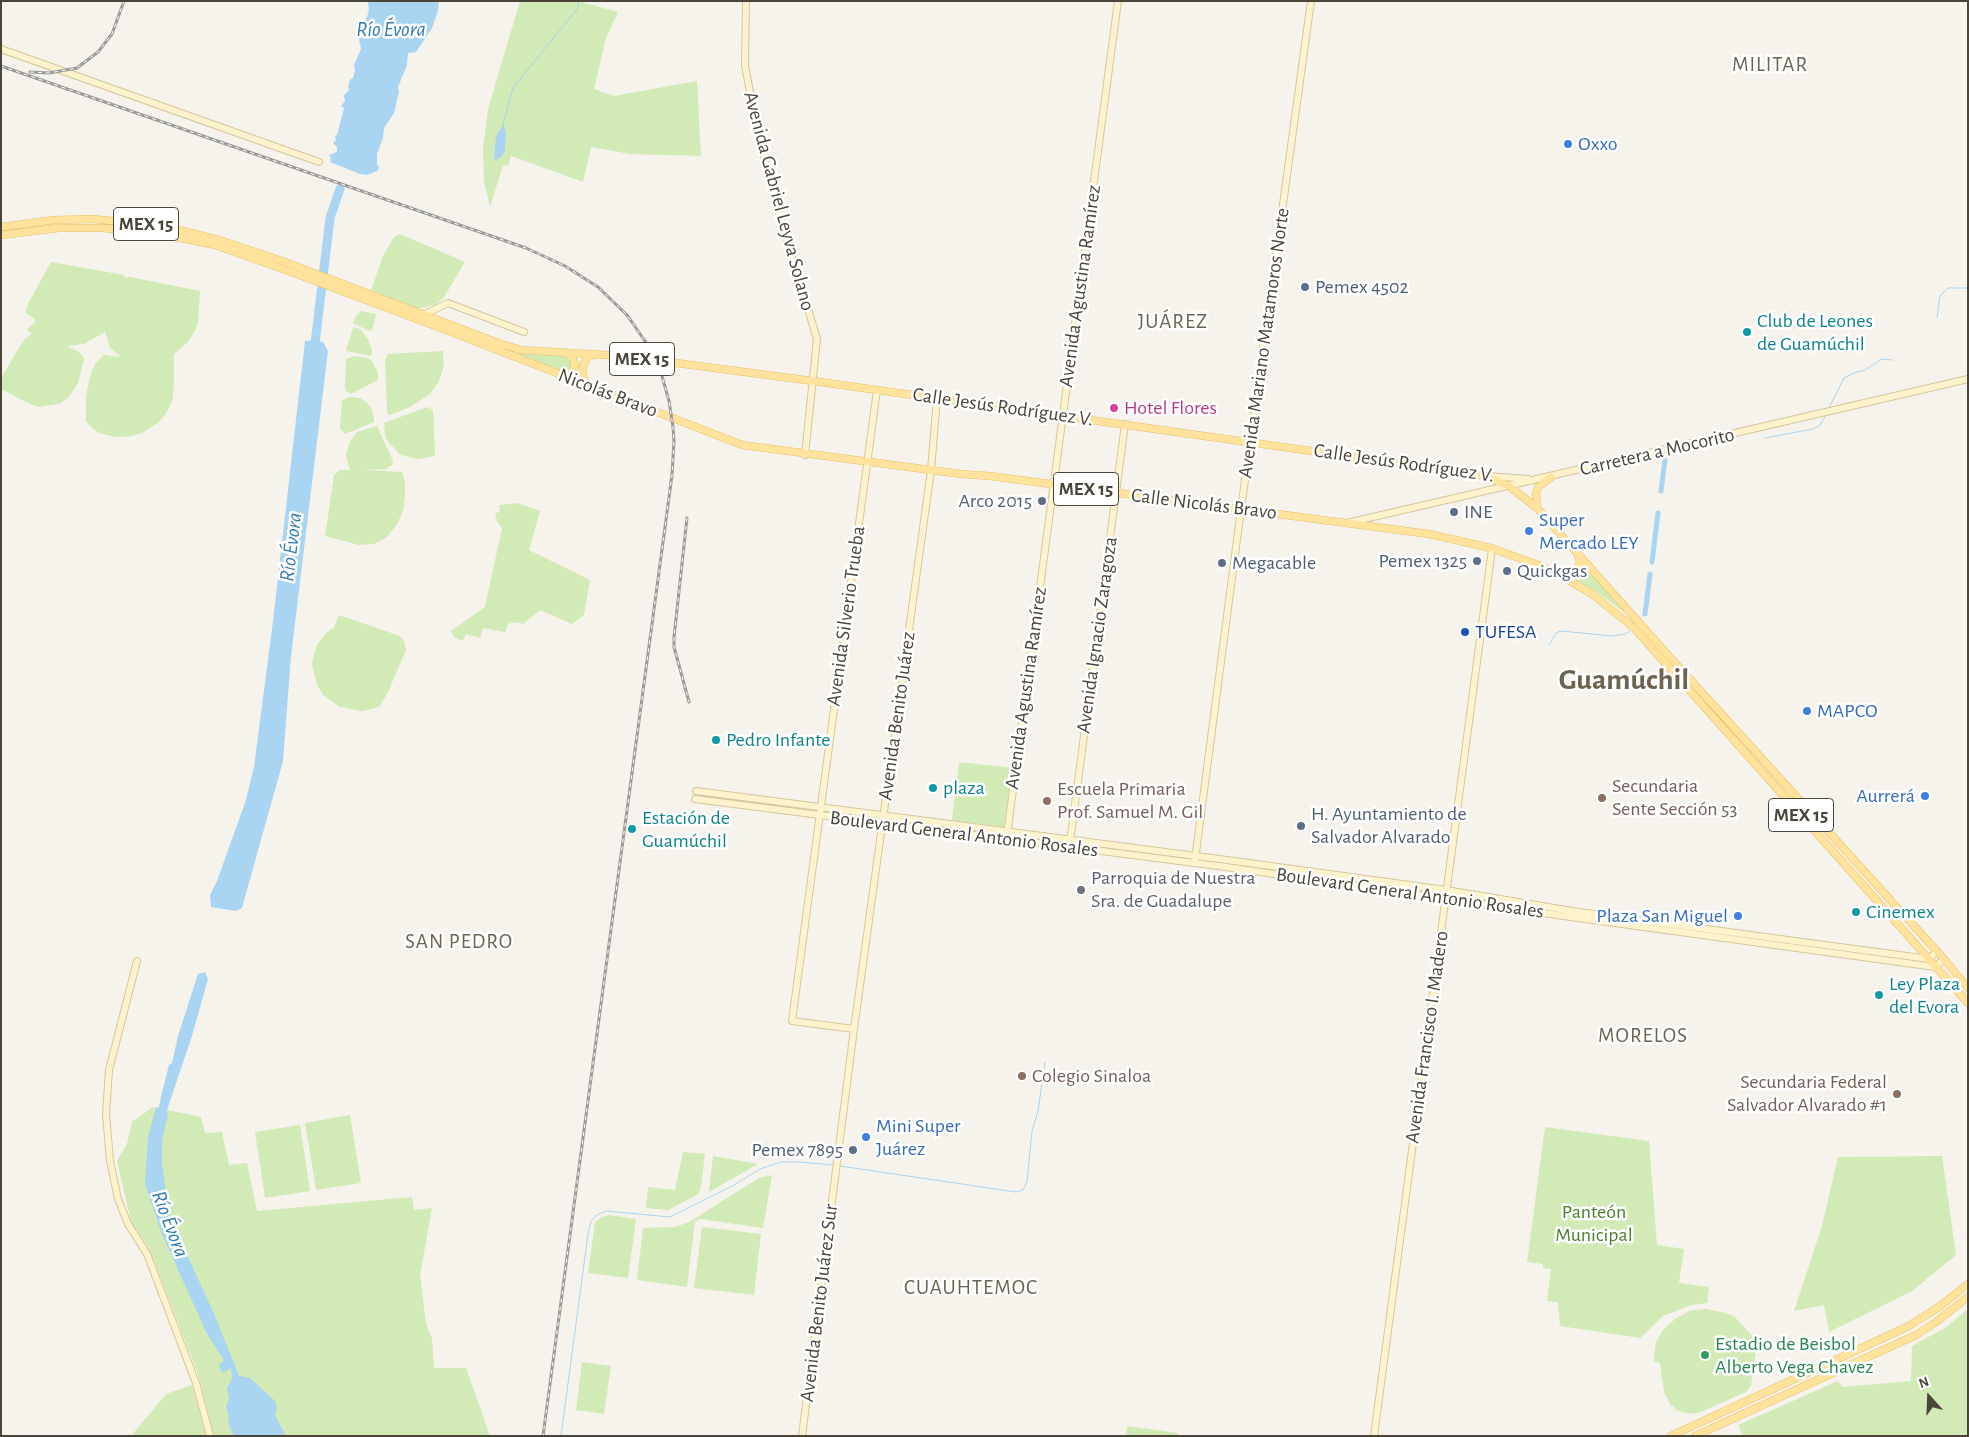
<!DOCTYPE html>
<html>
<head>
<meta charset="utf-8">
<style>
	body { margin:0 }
	#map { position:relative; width:1969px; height:1437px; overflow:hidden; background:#f6f3ec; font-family:"Alegreya Sans",sans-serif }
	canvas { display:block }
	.frame { position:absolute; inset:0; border:2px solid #4b4439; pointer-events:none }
	.north { position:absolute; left:1904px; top:1372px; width:50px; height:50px; -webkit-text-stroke:4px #fff; paint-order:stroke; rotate:340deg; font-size:14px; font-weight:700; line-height:20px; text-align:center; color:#4b4439 }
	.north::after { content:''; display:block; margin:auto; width:18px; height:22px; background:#4b4439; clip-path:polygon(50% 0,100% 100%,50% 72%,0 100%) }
</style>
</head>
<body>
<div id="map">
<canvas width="1969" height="1437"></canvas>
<div class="frame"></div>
<div class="north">N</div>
</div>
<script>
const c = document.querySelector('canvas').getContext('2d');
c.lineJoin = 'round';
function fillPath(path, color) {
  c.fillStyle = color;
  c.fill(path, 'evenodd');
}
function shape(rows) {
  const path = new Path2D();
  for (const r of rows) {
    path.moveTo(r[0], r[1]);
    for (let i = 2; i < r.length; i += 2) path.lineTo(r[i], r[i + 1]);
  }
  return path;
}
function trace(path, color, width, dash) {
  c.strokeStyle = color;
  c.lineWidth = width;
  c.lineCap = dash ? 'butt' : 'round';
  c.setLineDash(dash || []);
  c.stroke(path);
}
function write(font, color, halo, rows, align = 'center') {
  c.font = font + ' "Alegreya Sans",sans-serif';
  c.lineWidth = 5;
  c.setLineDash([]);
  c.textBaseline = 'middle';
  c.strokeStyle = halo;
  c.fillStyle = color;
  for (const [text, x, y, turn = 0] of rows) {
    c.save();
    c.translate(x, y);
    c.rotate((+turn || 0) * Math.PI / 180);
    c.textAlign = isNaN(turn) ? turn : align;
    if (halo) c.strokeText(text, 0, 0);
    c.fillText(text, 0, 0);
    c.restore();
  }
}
fillPath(shape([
	[520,1,578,1,618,12,606,38,594,89,614,96,697,81,701,156,630,154,591,147,583,182,511,156,508,166,503,165,490,207,484,181,483,148,488,109],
	[400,234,465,262,444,297,435,305,416,309,371,290,383,256,394,237],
	[51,262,124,275,125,278,130,277,200,291,198,323,194,332,189,341,174,354,174,384,172,402,165,415,159,422,142,433,132,436,115,437,99,433,93,429,86,421,86,397,90,376,95,364,104,355,121,357,110,348,105,332,84,344,67,346,79,352,84,358,83,363,78,383,68,398,59,404,38,407,32,405,1,389,1,378,24,340,32,334,27,329,33,324,36,320,25,312,29,302],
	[361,311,376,314,372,330,369,331,353,323,356,316],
	[353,327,360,329,368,339,372,350,371,356,346,351],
	[443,351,444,366,439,381,430,394,410,407,390,415,387,413,385,360,388,354],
	[511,353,565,355,572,364,570,370,565,373],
	[355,356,368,358,372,361,378,373,378,380,351,394,346,391,345,388,346,359],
	[350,397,361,398,370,406,374,416,374,422,345,434,340,428,342,400],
	[427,407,433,410,435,456,418,459,401,455,388,442,385,435,384,423],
	[377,426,393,461,392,465,386,469,364,470,402,472,405,483,405,497,403,511,397,524,387,537,374,544,359,545,325,536,334,475,340,470,350,470,346,455,349,443,357,432],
	[517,503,540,511,529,550,590,580,584,615,572,624,540,610,523,624,515,622,508,624,505,632,483,628,480,638,466,634,463,641,454,637,451,631,485,607,502,528,497,522,495,513,500,512,499,505],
	[1587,565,1628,615,1601,595,1572,577,1582,572],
	[339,615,400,636,404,641,406,650,388,692,379,707,363,711,340,707,323,695,317,685,312,664,314,654,318,643,325,634,334,627],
	[959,762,1012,768,1004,827,952,820],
	[153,1107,201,1117,205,1133,222,1132,229,1165,247,1163,257,1211,412,1197,414,1210,432,1208,420,1275,426,1324,432,1338,434,1368,466,1368,490,1436,213,1436,199,1377,150,1250,131,1221,117,1161,127,1144,132,1122],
	[350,1115,361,1183,316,1190,305,1123],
	[300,1125,310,1191,265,1198,255,1132],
	[1545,1127,1649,1141,1657,1245,1684,1249,1679,1283,1709,1287,1707,1303,1691,1305,1663,1316,1640,1338,1560,1326,1558,1302,1547,1301,1551,1269,1543,1268,1543,1264,1527,1262],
	[683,1152,705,1154,701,1188,697,1195,668,1210,646,1208,648,1187,675,1190],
	[713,1156,758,1164,709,1192],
	[1942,1156,1956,1255,1912,1291,1829,1332,1824,1305,1794,1311,1822,1226,1838,1157],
	[772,1175,763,1228,700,1219,695,1222,687,1287,637,1280,643,1228,675,1227,689,1222,759,1178],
	[609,1215,636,1219,628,1278,588,1273,595,1222,602,1217],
	[702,1227,761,1234,754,1295,694,1288],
	[1705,1309,1722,1312,1734,1316,1753,1337,1756,1349,1751,1386,1746,1392,1701,1412,1690,1414,1678,1411,1670,1404,1664,1392,1660,1363,1654,1361,1656,1342,1663,1330,1675,1319,1689,1311],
	[1968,1309,1968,1436,1743,1436,1738,1425,1838,1381,1842,1387,1911,1381,1912,1346,1945,1328],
	[582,1362,611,1366,604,1414,576,1410],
	[192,1385,206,1436,131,1436,166,1394],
	[1127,1426,1178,1433,1178,1436,1126,1436]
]), '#d2eab5');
fillPath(shape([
	[368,1,439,1,438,11,432,28,416,52,408,53,407,65,398,87,399,92,394,113,384,128,383,138,377,154,377,164,379,168,377,171,367,175,360,174,330,162,331,158,329,155,337,152,337,147,333,143,336,140,335,136,337,135,344,108,341,106,345,101,344,95,349,90,348,87,350,80,353,78,355,70,354,65,361,49,359,39,369,11],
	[503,124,506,132,505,151,501,157,495,160,494,156,496,137],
	[316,340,323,342,328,351,291,656,283,761,242,908,236,911,211,907,210,895,217,881,246,800,254,767,273,621,305,341],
	[205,972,208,979,192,1036,169,1104,160,1101,169,1065,172,1063,178,1036,198,974],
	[159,1107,165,1108,168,1114,162,1141,162,1163,169,1215,214,1314,239,1376,250,1378,274,1400,277,1407,275,1415,286,1436,234,1436,228,1423,229,1418,226,1407,229,1399,227,1388,232,1378,231,1368,222,1373,219,1365,224,1360,206,1332,162,1234,145,1184,148,1137,156,1108]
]), '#a9d4f2');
trace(shape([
	[503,124,513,88,577,9,579,1],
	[1937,317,1940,296,1948,288,1968,288],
	[1829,408,1844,378,1854,373,1865,370,1882,359,1892,360],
	[1765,438,1813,429,1819,426,1827,414],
	[1643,616,1645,614],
	[1549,645,1556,633,1561,631,1612,636,1625,634,1631,630],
	[840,1166,1016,1192,1023,1190,1027,1182,1032,1131,1038,1111,1045,1062],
	[561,1436,588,1234,591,1221,597,1215,606,1211,670,1217,734,1185,760,1169,780,1162,799,1162,833,1165]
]), '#a9d4f2', 1);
trace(shape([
	[1661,491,1665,460],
	[1652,562,1658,513],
	[1645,614,1650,574]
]), '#a9d4f2', 5);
trace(shape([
	[314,352,330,218,340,189],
	[160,1119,168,1091]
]), '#a9d4f2', 9);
const secondary = shape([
	[746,1,745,66,754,112,772,189,817,339,805,455],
	[1,49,319,162],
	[423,315,448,303,524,332],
	[1488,476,1528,479],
	[1347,523,1968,379],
	[696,791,1227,860,1446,890,1572,911,1929,959,1937,951],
	[695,799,1226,867,1571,917,1935,967,1944,959],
	[1007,835,1118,1],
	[1070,842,1125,424],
	[1195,860,1241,509,1311,1],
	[137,961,109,1070,106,1114,110,1161,118,1199,128,1224,147,1254,152,1267,196,1383,210,1436],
	[854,1029,792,1021,877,390],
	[802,1436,854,1029,931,470,937,398],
	[1374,1436,1492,549]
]);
const primary = shape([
	[1,227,54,220,93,219,133,223,179,230,219,240,285,262,501,344,522,350,623,356,813,381,1482,475,1509,486,1537,508,1666,653,1944,959,1968,988],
	[1,235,59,228,102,228,156,233,215,245,283,269,441,328,742,445,961,474,990,476,1429,534,1491,548,1541,566,1560,575,1592,594,1634,628,1968,1003],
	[563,376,571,374,575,365,572,357,566,353],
	[586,385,582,371,584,363,588,357,596,354],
	[1537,508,1536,494,1538,487,1551,477],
	[1560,575,1567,575,1573,573,1578,568,1580,562,1578,555],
	[1671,1436,1907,1327,1939,1307,1968,1284],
	[1695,1436,1916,1335,1936,1322,1968,1297]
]);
trace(secondary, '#d6c79b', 8);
trace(primary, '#e6c16a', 8);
trace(secondary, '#fff3cd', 6);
trace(primary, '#ffe39c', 7);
const rail = shape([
	[1,66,526,248,565,266,598,287,627,315,647,344,660,369,669,401,673,427,674,441,672,475,543,1436],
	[30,72,49,73,77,68,98,52,112,34,124,1],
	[687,518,674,637,674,647,689,702]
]);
trace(rail, '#9a9a9a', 3);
trace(rail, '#fff', 1, [4]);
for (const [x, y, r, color] of [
	[1568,144,5,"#3f7fe0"],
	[1305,287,5,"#5c6f8a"],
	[1747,332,5,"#0f9aa8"],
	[1114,408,5,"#d1479c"],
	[1042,501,5,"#5c6f8a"],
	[1454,512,5,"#5c6f8a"],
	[1529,531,5,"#3f7fe0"],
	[1477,561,5,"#5c6f8a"],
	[1222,563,5,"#5c6f8a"],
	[1507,571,5,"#5c6f8a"],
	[1465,632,5,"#1a4fb4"],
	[1807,711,5,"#3f7fe0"],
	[716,740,5,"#0f9aa8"],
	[933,788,5,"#0f9aa8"],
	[1925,796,5,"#3f7fe0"],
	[1602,798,5,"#8d6e63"],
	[1047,801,5,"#8d6e63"],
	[1301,826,5,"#5c6f8a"],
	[632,829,5,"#0f9aa8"],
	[1081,890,5,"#6b7280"],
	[1856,912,5,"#0f9aa8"],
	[1738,916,5,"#3f7fe0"],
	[1879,995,5,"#0f9aa8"],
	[1022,1076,5,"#8d6e63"],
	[1897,1094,5,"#8d6e63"],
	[866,1137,5,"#3f7fe0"],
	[853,1150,5,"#5c6f8a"],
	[1705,1355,5,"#2e9e5b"]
]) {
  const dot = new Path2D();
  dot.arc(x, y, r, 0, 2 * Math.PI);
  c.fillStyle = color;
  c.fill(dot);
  trace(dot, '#fff', 2);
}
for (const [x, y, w] of [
	[146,224,65],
	[642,359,65],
	[1086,489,65],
	[1801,815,65]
]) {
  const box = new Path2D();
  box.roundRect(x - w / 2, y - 16.5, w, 33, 4);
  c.fillStyle = '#fff';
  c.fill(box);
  trace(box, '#4b4439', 1);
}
write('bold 19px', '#4b4439', null, [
	["MEX 15",146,224],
	["MEX 15",642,359],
	["MEX 15",1086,489],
	["MEX 15",1801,815]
]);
write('20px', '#366cbe', '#fff', [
	["Oxxo",1578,144],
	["Super",1539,520],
	["Mercado LEY",1539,543],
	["MAPCO",1817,711],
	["Aurrerá",1915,796,"right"],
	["Plaza San Miguel",1728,916,"right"],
	["Mini Super",876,1126],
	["Juárez",876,1149]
], 'left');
write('20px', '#4b4439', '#fff', [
	["Avenida Gabriel Leyva Solano",779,201,75],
	["Avenida Agustina Ramírez",1080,286,-82],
	["Avenida Mariano Matamoros Norte",1264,343,-82],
	["Nicolás Bravo",608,393,21],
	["Calle Jesús Rodríguez V.",1003,407,8],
	["Carretera a Mocorito",1657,452,-13],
	["Calle Jesús Rodríguez V.",1404,463,8],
	["Calle Nicolás Bravo",1204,504,7],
	["Avenida Silverio Trueba",846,616,-82],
	["Avenida Ignacio Zaragoza",1097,635,-82],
	["Avenida Agustina Ramírez",1026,688,-82],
	["Avenida Benito Juárez",897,716,-82],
	["Boulevard General Antonio Rosales",964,834,7],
	["Boulevard General Antonio Rosales",1410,893,8],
	["Avenida Francisco I. Madero",1427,1037,-82],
	["Avenida Benito Juárez Sur",819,1303,-83]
]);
write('20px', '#4e5e75', '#fff', [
	["Pemex 4502",1315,287],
	["Arco 2015",1032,501,"right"],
	["INE",1464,512],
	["Pemex 1325",1467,561,"right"],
	["Megacable",1232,563],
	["Quickgas",1517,571],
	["H. Ayuntamiento de",1311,814],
	["Salvador Alvarado",1311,837],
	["Pemex 7895",843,1150,"right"]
], 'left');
write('20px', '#0d838f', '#fff', [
	["Club de Leones",1757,321],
	["de Guamúchil",1757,344],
	["Pedro Infante",726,740],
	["plaza",943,788],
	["Estación de",642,818],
	["Guamúchil",642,841],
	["Cinemex",1866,912],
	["Ley Plaza",1889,984],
	["del Evora",1889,1007]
], 'left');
write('20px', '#b23c85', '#fff', [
	["Hotel Flores",1124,408]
], 'left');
write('20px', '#164399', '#fff', [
	["TUFESA",1475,632]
], 'left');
write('20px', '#785e54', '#fff', [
	["Secundaria",1612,786],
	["Sente Sección 53",1612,809],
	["Escuela Primaria",1057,789],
	["Prof. Samuel M. Gil",1057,812],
	["Colegio Sinaloa",1032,1076],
	["Secundaria Federal",1887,1082,"right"],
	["Salvador Alvarado #1",1887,1105,"right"]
], 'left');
write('20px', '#5b616d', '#fff', [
	["Parroquia de Nuestra",1091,878],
	["Sra. de Guadalupe",1091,901]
], 'left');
write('20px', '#4a7f2a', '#fff', [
	["Panteón",1594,1212],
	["Municipal",1594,1235]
]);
write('20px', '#27864d', '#fff', [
	["Estadio de Beisbol",1715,1344],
	["Alberto Vega Chavez",1715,1367]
], 'left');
write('italic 21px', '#2e7ab2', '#fff', [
	["Río Évora",391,30],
	["Río Évora",291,547,-83],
	["Río Évora",170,1224,69]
]);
c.letterSpacing = '1px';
write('21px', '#6e6250', '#fff', [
	["MILITAR",1770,65],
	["JUÁREZ",1173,322],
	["SAN PEDRO",459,942],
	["MORELOS",1643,1036],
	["CUAUHTEMOC",971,1288]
]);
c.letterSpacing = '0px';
write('bold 30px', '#6e6250', '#fff', [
	["Guamúchil",1624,680]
]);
</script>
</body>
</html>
